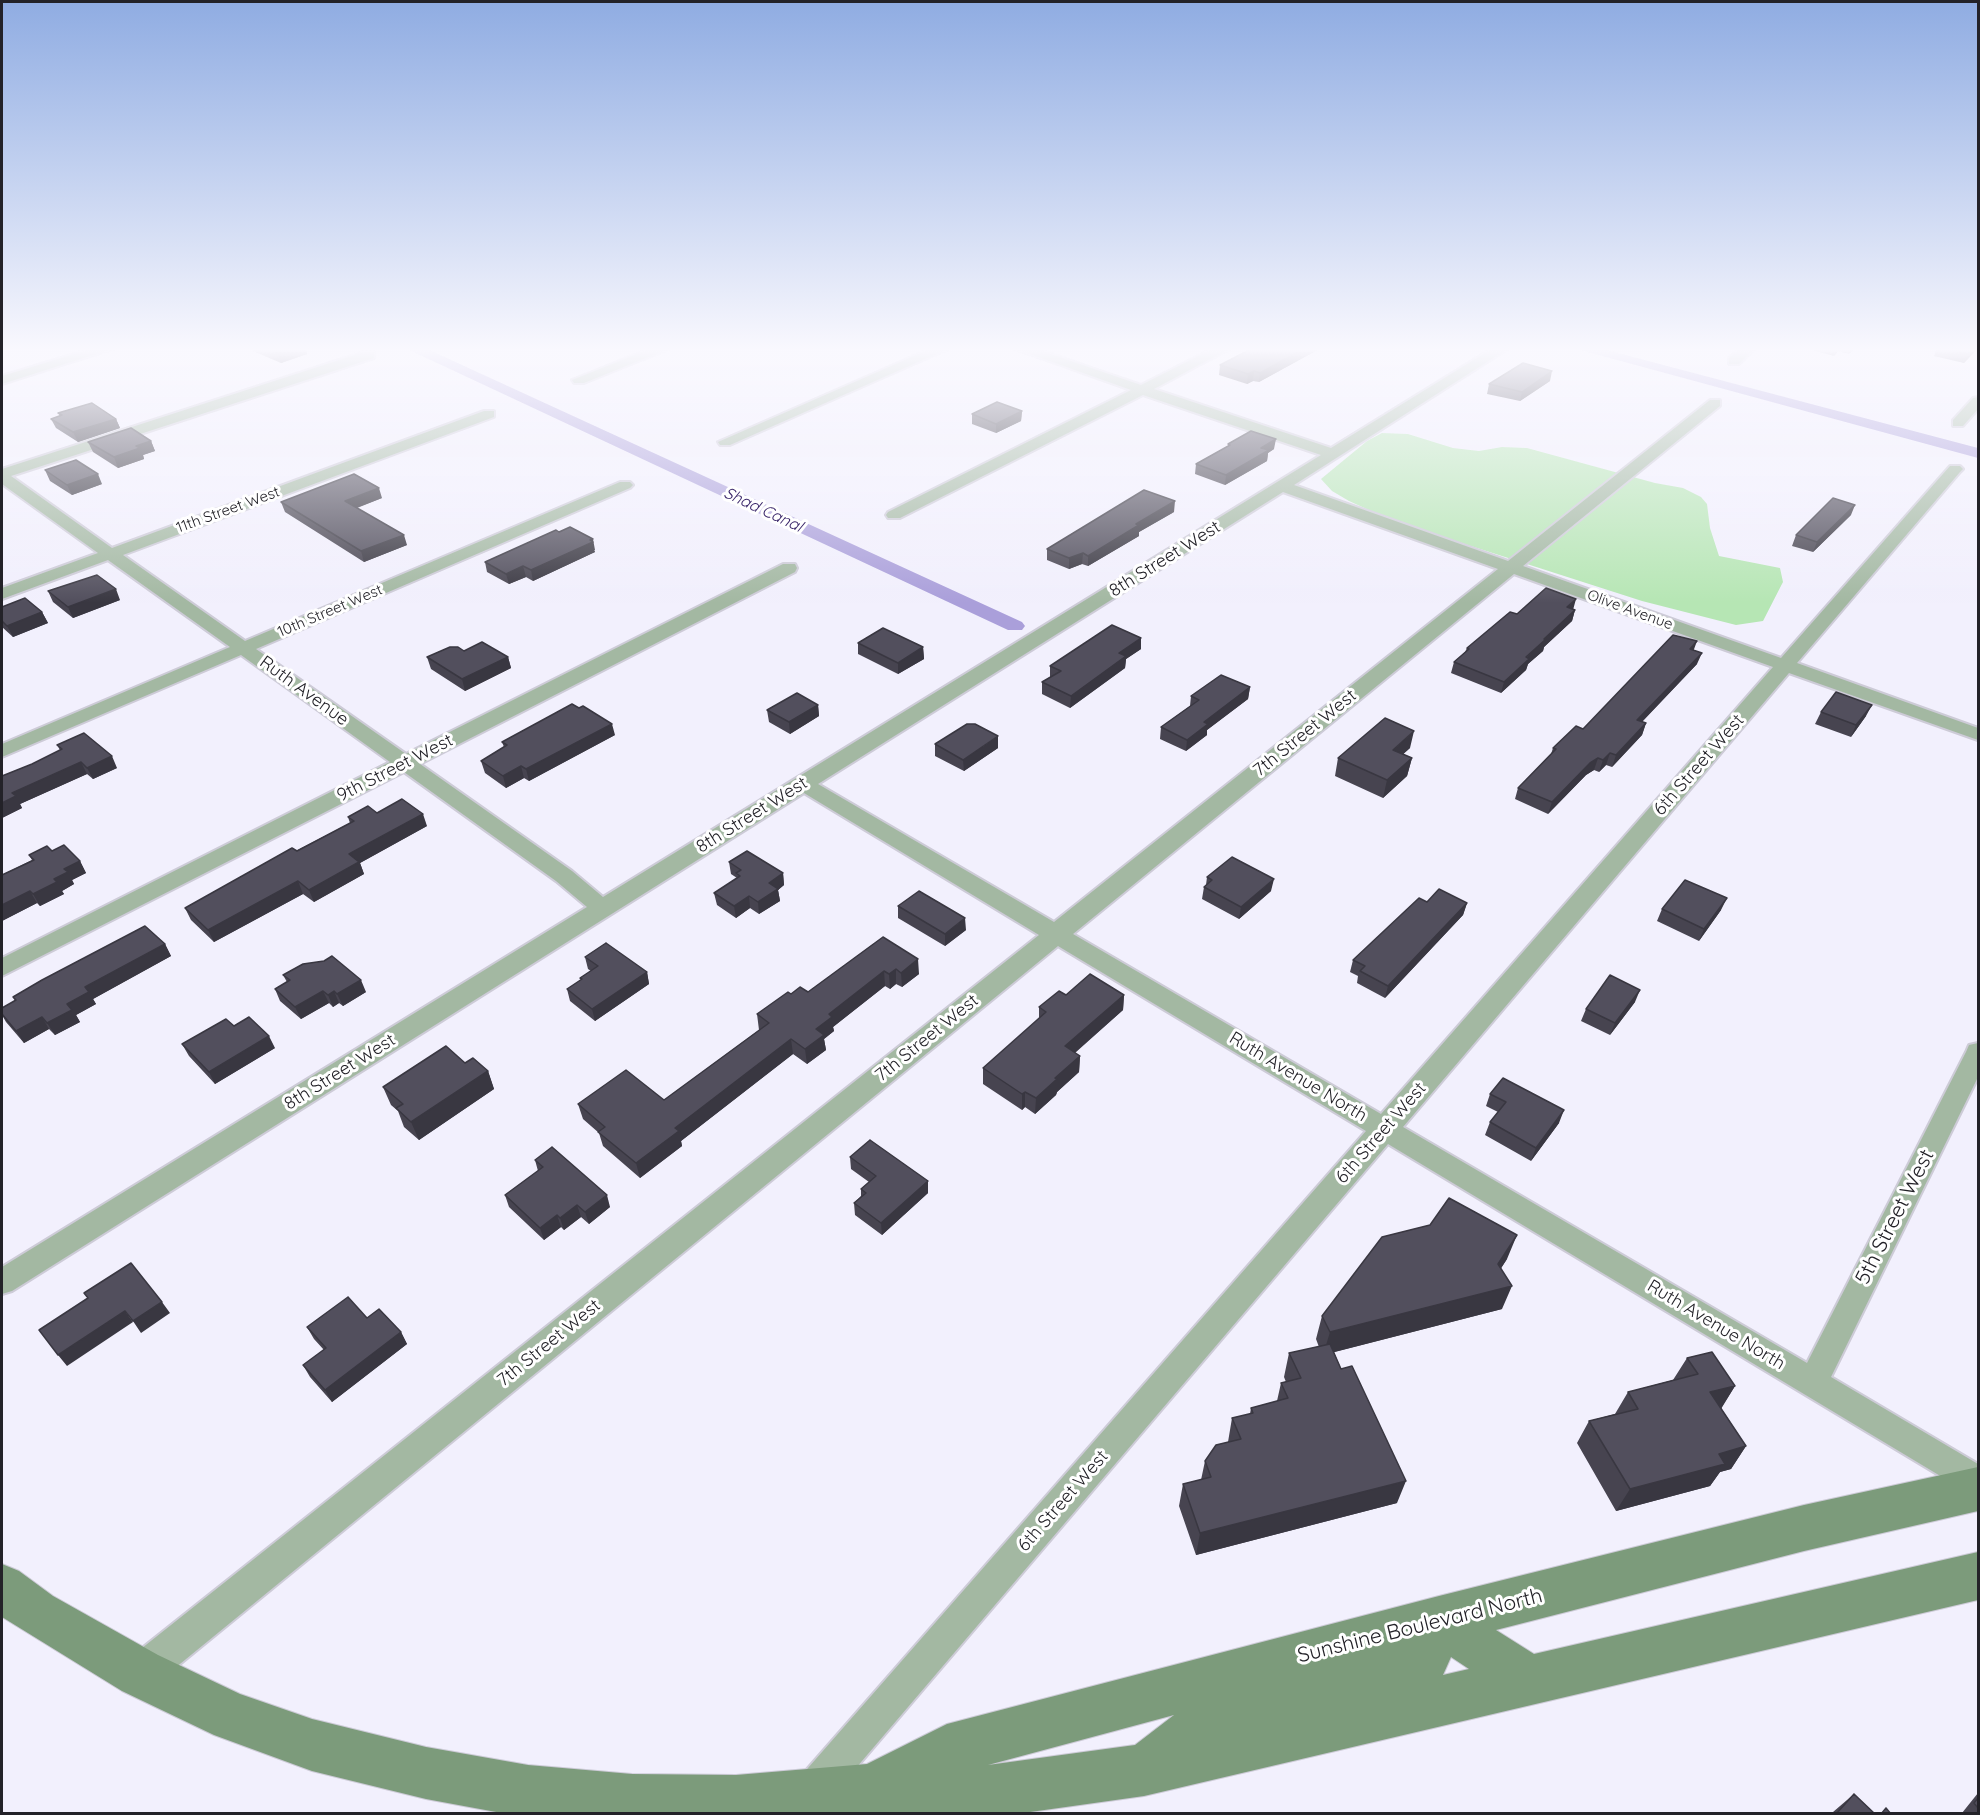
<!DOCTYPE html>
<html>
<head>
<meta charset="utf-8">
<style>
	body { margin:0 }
	#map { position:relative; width:1980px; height:1815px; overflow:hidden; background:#f2f0fd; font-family:Quicksand,sans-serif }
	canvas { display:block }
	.frame { position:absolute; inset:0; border:3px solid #232228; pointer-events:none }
</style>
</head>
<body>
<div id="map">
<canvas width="1980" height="1815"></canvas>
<div class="frame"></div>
</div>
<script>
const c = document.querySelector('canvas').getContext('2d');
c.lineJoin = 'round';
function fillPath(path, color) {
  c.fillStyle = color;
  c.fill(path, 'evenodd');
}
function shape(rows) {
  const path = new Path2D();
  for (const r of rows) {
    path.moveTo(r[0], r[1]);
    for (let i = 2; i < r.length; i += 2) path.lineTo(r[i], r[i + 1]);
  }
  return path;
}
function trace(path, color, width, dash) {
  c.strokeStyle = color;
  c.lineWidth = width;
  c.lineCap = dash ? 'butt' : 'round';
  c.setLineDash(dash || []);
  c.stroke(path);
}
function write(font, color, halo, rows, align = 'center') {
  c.font = font + ' Quicksand,sans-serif';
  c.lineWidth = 6;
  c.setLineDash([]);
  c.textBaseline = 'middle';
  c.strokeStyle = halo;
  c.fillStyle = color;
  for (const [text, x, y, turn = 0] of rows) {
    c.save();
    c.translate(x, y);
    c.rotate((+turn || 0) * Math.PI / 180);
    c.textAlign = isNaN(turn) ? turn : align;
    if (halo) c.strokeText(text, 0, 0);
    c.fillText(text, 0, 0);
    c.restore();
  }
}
fillPath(shape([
	[1382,433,1408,434,1453,448,1479,451,1502,447,1527,448,1655,483,1683,488,1701,497,1707,504,1710,528,1719,556,1780,568,1783,582,1763,621,1736,625,1642,601,1393,521,1349,501,1332,491,1321,479,1367,441]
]), '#b6e6b4');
fillPath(shape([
	[405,348,425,348,1022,622,1025,626,1022,630,1008,630,405,348],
	[1573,348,1599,348,1978,448,1978,458,1573,348]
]), '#aa9fda');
const street = shape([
	[94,348,115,348,2,384,2,376,94,348],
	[652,348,671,348,584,383,574,383,572,380,652,348],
	[932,348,950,348,730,445,720,445,718,442,932,348],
	[1013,348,1033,348,1141,385,1214,348,1231,348,1154,389,1331,448,1493,348,1509,348,1294,485,1508,561,1710,400,1720,400,1720,406,1523,566,1781,658,1950,466,1960,466,1963,469,1960,472,1797,663,1978,728,1978,740,1789,673,1403,1127,1807,1363,1966,1052,1969,1045,1978,1043,1978,1077,1831,1377,1978,1464,1978,1496,1967,1492,1388,1144,827,1802,814,1808,801,1802,795,1789,801,1776,1366,1131,1058,946,153,1686,140,1691,127,1686,122,1673,127,1660,1039,935,804,793,12,1291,2,1294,2,1267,587,907,556,881,404,772,2,976,2,958,390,762,241,655,2,757,2,744,230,647,108,560,2,599,2,588,98,553,2,484,2,469,364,352,374,352,374,358,11,476,112,548,484,411,494,411,494,417,123,555,245,641,620,482,630,482,633,485,630,488,256,649,406,754,783,564,795,564,797,568,795,572,420,764,572,871,603,897,1321,455,1143,395,900,518,888,518,886,515,888,512,1131,390,1013,348],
	[1283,492,1498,569,1054,922,818,784,1283,492],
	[1514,574,1773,667,1381,1114,1073,934,1514,574],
	[1741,348,1755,348,1739,364,1729,364,1729,358,1741,348],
	[1978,397,1978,409,1963,426,1953,426,1953,420,1973,398,1978,397]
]);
const secondary = shape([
	[1978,1467,1978,1511,1804,1551,1496,1630,1534,1654,1978,1552,1978,1600,1144,1796,1016,1814,507,1814,426,1799,312,1771,214,1735,122,1691,2,1617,2,1564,19,1571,53,1596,158,1655,240,1694,312,1719,426,1747,528,1765,632,1774,736,1775,867,1764,947,1724,1439,1596,1804,1505,1978,1467],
	[1451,1657,1469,1669,1443,1675,1451,1657],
	[1174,1715,1135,1745,988,1765,1174,1715]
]);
trace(street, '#cdcbd7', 4);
trace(secondary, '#cdcbd7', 2);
fillPath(street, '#a3b8a2');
fillPath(secondary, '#7c9b7b');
fillPath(shape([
	[253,348,305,348,307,354,281,363,253,351],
	[1253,348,1321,348,1259,382,1253,381,1247,384,1219,375,1220,365],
	[1805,348,1855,348,1849,354,1838,351,1834,356],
	[1937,348,1978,348,1964,363,1934,356],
	[1550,381,1520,401,1487,394,1489,384],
	[1022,411,1021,421,996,433,972,424,972,414],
	[58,413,116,419,120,428,78,442,56,428,51,419,60,416],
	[151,441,155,451,143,455,144,459,118,468,93,452,88,442],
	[1228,444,1274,449,1268,453,1267,461,1225,485,1195,474,1196,464,1228,446],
	[45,470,102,484,72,495,50,481],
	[382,498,357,508,407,545,364,562,285,512,281,502],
	[1174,512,1139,532,1139,536,1088,566,1082,564,1069,569,1047,560,1047,549],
	[1851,515,1813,552,1792,546,1796,535],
	[594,550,595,552,533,581,526,577,509,584,487,572,485,562,595,550],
	[48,591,120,600,73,618,53,602],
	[2,607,42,612,48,623,13,637,2,627],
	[1573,609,1575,610,1572,621,1544,647,1543,651,1528,664,1526,670,1501,693,1451,673,1454,662,1465,652,1467,648,1517,614],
	[1141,638,1141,649,1126,659,1125,668,1070,708,1042,694,1042,682,1050,677,1050,666],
	[858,643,923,647,924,659,898,674,858,654],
	[1694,650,1697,664,1642,722,1646,723,1642,735,1612,767,1606,765,1599,772,1594,770,1586,775,1548,814,1515,799,1518,788,1551,754,1553,748,1583,729],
	[464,651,508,657,511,668,465,691,431,669,427,657],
	[1250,687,1248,699,1207,730,1207,735,1186,751,1160,739,1161,727,1190,706,1191,696],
	[818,705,819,716,790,734,769,722,767,710],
	[1821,712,1866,716,1851,737,1815,724],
	[615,735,529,781,524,778,506,788,485,773,481,761,504,747,502,742],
	[935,744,998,748,964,771,935,756],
	[57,745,117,768,93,779,87,774,20,804,22,808,2,818,2,776,32,764,60,750],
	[1410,748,1403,754,1412,758,1407,776,1383,798,1335,776,1338,758],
	[377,813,427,826,360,863,364,874,314,902,303,894,214,942,191,920,185,908,350,823,348,817],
	[52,851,80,861,86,873,72,880,74,884,62,891,64,894,40,906,37,903,2,921,2,875,32,860,29,855],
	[729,862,783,873,784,885,778,890,780,901,759,914,750,908,736,918,717,905,714,893,737,878,731,874],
	[1207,877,1271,891,1239,919,1202,899,1204,887,1206,885],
	[1427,902,1467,903,1463,915,1385,998,1357,983,1358,976,1350,972,1353,960],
	[898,906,966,930,945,946,898,918],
	[1662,909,1721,910,1699,941,1657,921],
	[883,937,919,974,902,987,896,984,890,989,885,986,833,1027,834,1031,824,1039,826,1050,807,1064,793,1054,681,1141,682,1146,640,1178,603,1146,599,1133,583,1119,578,1104,664,1100,759,1030,757,1014,791,994,808,992],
	[165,944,171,956,93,999,96,1004,76,1015,80,1022,55,1035,49,1029,24,1043,6,1022,2,1015,2,1008,15,1001,13,997],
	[585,957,647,972,649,984,595,1021,570,1001,567,989,581,980,580,978,591,971,588,969],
	[283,975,366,992,343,1006,339,1003,333,1007,329,1003,301,1019,280,1001,275,989,287,982],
	[1066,995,1124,995,1123,1010,1075,1053,1080,1056,1079,1072,1057,1092,1056,1095,1035,1114,1025,1107,1022,1110,983,1084,983,1068,1039,1019,1039,1007],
	[1635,1002,1610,1035,1581,1021,1586,1009],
	[182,1044,275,1048,215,1084,189,1056],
	[465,1063,488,1071,494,1089,419,1140,404,1127,398,1111,391,1105,383,1087],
	[1490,1094,1559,1123,1531,1161,1485,1135,1490,1122,1498,1112,1486,1106],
	[850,1157,928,1181,928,1193,882,1235,855,1215,854,1203,861,1196,861,1189,869,1182,851,1169],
	[535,1160,610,1207,589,1224,581,1217,564,1230,561,1227,544,1240,509,1207,505,1195,538,1171],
	[1507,1259,1501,1268,1502,1309,1334,1352,1397,1503,1196,1555,1179,1506,1183,1484,1201,1480,1205,1461,1228,1442,1232,1418,1250,1414,1251,1408,1277,1401,1281,1383,1286,1382,1284,1377,1289,1353,1319,1347,1316,1339,1322,1316],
	[367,1318,401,1332,407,1344,332,1402,310,1377,303,1365,324,1350,314,1339,307,1327],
	[1687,1358,1735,1386,1721,1408,1746,1446,1731,1469,1720,1472,1710,1486,1616,1511,1577,1443,1589,1421,1615,1414,1628,1392,1673,1380],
	[1978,1793,1978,1814,1963,1814,1962,1813],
	[1854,1794,1875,1814,1831,1814,1833,1812]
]), '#474450');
fillPath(shape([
	[293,348,305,348,307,354,281,363,278,353],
	[1305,348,1321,348,1259,382,1260,373],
	[1837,348,1839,348,1838,351,1834,356],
	[1973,348,1978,348,1964,363,1968,354],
	[1254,371,1253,381,1247,384,1248,374],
	[1552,371,1550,381,1520,401,1522,392],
	[1022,411,1021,421,996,433,996,424],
	[116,419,120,428,78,442,73,432],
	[1276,439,1274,449,1268,453,1267,461,1225,485,1226,475,1261,448],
	[151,441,155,451,143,455,144,459,118,468,114,457,136,446],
	[98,474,102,484,72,495,67,485],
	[379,488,382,498,348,511,345,501],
	[1175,501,1174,512,1139,532,1139,536,1088,566,1088,556,1136,524],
	[1855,505,1851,515,1813,552,1817,542],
	[404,535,407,545,364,562,361,551],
	[593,539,595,550,594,550,595,552,533,581,531,570],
	[1083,553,1082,564,1069,569,1069,558],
	[523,566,526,577,509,584,506,574],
	[116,589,120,600,73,618,68,607],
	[1576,599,1573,610,1567,607],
	[1575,610,1572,621,1544,647,1543,651,1528,664,1526,670,1501,693,1504,682,1544,639],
	[42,612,48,623,13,637,7,626],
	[1141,638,1141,649,1126,659,1125,668,1070,708,1071,696,1119,653],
	[1697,641,1693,652,1690,649],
	[923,647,924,659,898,674,898,663],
	[1702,653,1697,664,1633,731,1637,720],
	[508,657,511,668,465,691,462,679],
	[1250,687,1248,699,1207,730,1207,735,1186,751,1187,740,1204,722],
	[818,705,819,716,790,734,789,722],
	[1872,705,1866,716,1851,737,1856,725],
	[1646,723,1642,735,1612,767,1616,755],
	[612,724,615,735,529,781,526,769],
	[1414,731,1410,748,1389,767,1393,750],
	[998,736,998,748,964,771,963,760],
	[1610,753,1606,765,1599,772,1603,760],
	[112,756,117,768,93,779,87,768],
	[1412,758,1407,776,1383,798,1387,780],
	[1598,758,1594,770,1586,775,1548,814,1552,802,1590,763],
	[81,762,87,774,20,804,22,808,2,818,2,803,12,793],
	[521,766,524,778,506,788,503,776],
	[423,814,427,826,360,863,364,874,314,902,309,890,349,854],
	[80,861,86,873,72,880,74,884,62,891,64,894,40,906,33,894,54,879,64,869],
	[783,873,784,885,778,890,780,901,759,914,758,902,769,883],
	[1274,879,1271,891,1239,919,1241,907],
	[298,881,303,894,214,942,208,930],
	[30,891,37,903,2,921,2,905],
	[749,896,750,908,736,918,734,906],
	[1727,898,1721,910,1699,941,1704,929],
	[1467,903,1463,915,1385,998,1388,986],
	[965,918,966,930,945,946,945,934],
	[165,944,171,956,93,999,96,1004,76,1015,80,1022,55,1035,47,1023,85,987],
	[918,959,919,974,902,987,901,973],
	[896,969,896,984,890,989,889,974],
	[884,971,885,986,833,1027,834,1031,824,1039,826,1050,807,1064,805,1049,816,1029,829,1014],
	[647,972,649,984,595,1021,592,1009],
	[361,980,366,992,343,1006,337,994],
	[1640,990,1635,1002,1610,1035,1615,1023],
	[323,991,329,1003,301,1019,295,1007],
	[334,991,339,1003,333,1007,328,995],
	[1124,995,1123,1010,1064,1062,1065,1046],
	[42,1017,49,1029,24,1043,16,1031],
	[269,1036,275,1048,215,1084,209,1072],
	[791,1039,793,1054,681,1141,682,1146,640,1178,636,1163,675,1128],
	[1080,1056,1079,1072,1057,1092,1056,1095,1035,1114,1036,1098,1055,1078],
	[488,1071,494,1089,419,1140,411,1122],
	[1025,1092,1025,1107,1022,1110,1022,1094],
	[1564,1110,1559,1123,1531,1161,1536,1148],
	[928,1181,928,1193,882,1235,881,1223],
	[607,1195,610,1207,589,1224,585,1212],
	[577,1205,581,1217,564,1230,560,1218],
	[557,1215,561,1227,544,1240,540,1228],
	[1517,1235,1507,1259,1489,1287,1498,1264],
	[1512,1286,1502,1309,1323,1355,1330,1332],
	[162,1302,170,1313,141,1333,133,1321],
	[125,1311,133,1322,67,1366,58,1355],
	[401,1332,407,1344,332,1402,325,1390],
	[1735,1386,1721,1409,1710,1392],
	[1746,1446,1731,1469,1720,1472,1710,1486,1616,1511,1630,1489,1719,1454],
	[1406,1481,1397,1503,1196,1555,1200,1533]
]), '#393741');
const building = shape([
	[266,348,293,348,278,353,266,348],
	[1253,348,1305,348,1260,373,1254,371,1248,374,1220,365,1253,348],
	[1947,348,1973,348,1968,354,1947,348],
	[1523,363,1552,371,1522,392,1489,384,1523,363],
	[997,402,1022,411,996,424,972,414,997,402],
	[92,403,116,419,73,432,51,419,62,415,58,413,92,403],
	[131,428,151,441,136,446,140,448,114,457,88,442,131,428],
	[1251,431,1276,439,1261,448,1269,450,1226,475,1196,464,1230,445,1228,444,1251,431],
	[76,460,98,474,67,485,45,470,76,460],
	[354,474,379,488,345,501,404,535,361,551,281,502,354,474],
	[1144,490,1175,501,1136,524,1139,525,1088,556,1083,553,1069,558,1047,549,1144,490],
	[1833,498,1855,505,1817,542,1796,535,1833,498],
	[570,527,593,539,590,540,593,542,531,570,523,566,506,574,485,562,556,530,559,532,570,527],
	[97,575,116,589,68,607,48,591,97,575],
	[1546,588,1576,599,1567,607,1575,610,1544,639,1546,639,1526,657,1529,659,1504,682,1454,662,1469,649,1467,648,1510,612,1517,614,1546,588],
	[25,598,42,612,7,626,2,621,2,607,25,598],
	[1112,625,1141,638,1119,653,1126,656,1071,696,1042,682,1061,671,1050,666,1112,625],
	[883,628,923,647,898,663,858,643,883,628],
	[1673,635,1697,641,1690,649,1702,653,1637,720,1646,723,1616,755,1610,753,1603,760,1598,758,1590,763,1552,802,1518,788,1556,749,1553,748,1576,726,1583,729,1673,635],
	[482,642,508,657,462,679,427,657,450,647,458,647,464,651,482,642],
	[1221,675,1250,687,1204,722,1208,724,1187,740,1161,727,1199,700,1191,696,1221,675],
	[1836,692,1872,705,1856,725,1821,712,1836,692],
	[797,693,818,705,789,722,767,710,797,693],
	[572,704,579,708,583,706,612,724,526,769,521,766,503,776,481,761,507,745,502,742,572,704],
	[1385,718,1414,731,1393,750,1412,758,1387,780,1338,758,1385,718],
	[967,724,975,724,998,736,963,760,935,744,967,724],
	[84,733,112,756,87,768,81,762,12,793,16,796,2,803,2,776,32,764,62,749,57,745,84,733],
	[402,799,423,814,349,854,359,862,309,890,298,881,208,930,185,908,292,848,297,851,354,821,348,817,368,806,377,813,402,799],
	[64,845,80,861,64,869,68,872,54,879,57,882,33,894,30,891,2,905,2,875,34,860,29,855,47,846,52,851,64,845],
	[747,851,783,873,769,883,778,889,758,902,749,896,734,906,714,893,740,876,736,873,741,870,729,862,747,851],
	[1232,857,1274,879,1241,907,1204,887,1212,880,1207,877,1232,857],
	[1685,880,1727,898,1704,929,1662,909,1685,880],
	[1439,889,1467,903,1388,986,1360,971,1365,966,1353,960,1419,898,1427,902,1439,889],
	[919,891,965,918,945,934,898,906,919,891],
	[145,926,165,944,85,987,89,992,67,1004,72,1010,47,1023,42,1017,16,1031,2,1014,2,1008,16,1000,13,997,42,980,145,926],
	[883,937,918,959,901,973,896,969,889,974,884,971,829,1014,832,1017,816,1029,824,1035,805,1049,791,1039,675,1128,679,1131,636,1163,598,1132,605,1127,578,1104,626,1070,664,1100,769,1023,757,1014,788,992,791,994,800,987,808,992,883,937],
	[606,943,647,972,592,1009,567,989,582,979,580,978,598,966,585,957,606,943],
	[332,956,361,980,337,994,334,991,328,995,323,991,295,1007,275,989,290,980,283,975,303,964,324,961,332,956],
	[1090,974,1124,995,1065,1046,1080,1056,1055,1078,1057,1079,1036,1098,1025,1092,1022,1094,983,1068,1046,1012,1039,1007,1059,991,1066,995,1090,974],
	[1610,975,1640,990,1615,1023,1586,1009,1610,975],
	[249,1017,269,1036,209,1072,182,1044,226,1019,234,1026,249,1017],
	[446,1046,465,1063,473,1058,488,1071,411,1122,396,1108,403,1104,383,1087,446,1046],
	[1503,1078,1564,1110,1536,1148,1490,1122,1506,1102,1490,1094,1503,1078],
	[870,1140,928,1181,881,1223,854,1203,866,1193,861,1189,876,1176,850,1157,870,1140],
	[552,1147,607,1195,585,1212,577,1205,560,1218,557,1215,540,1228,505,1195,543,1167,535,1160,552,1147],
	[1449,1198,1517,1235,1498,1264,1512,1286,1330,1332,1322,1316,1382,1237,1430,1225,1449,1198],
	[131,1263,162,1302,133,1321,125,1311,58,1355,39,1330,88,1298,84,1293,131,1263],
	[348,1297,367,1318,379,1309,401,1332,325,1390,303,1365,326,1348,307,1327,348,1297],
	[1330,1344,1341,1369,1352,1366,1406,1481,1200,1533,1183,1484,1211,1477,1205,1461,1216,1445,1241,1439,1232,1418,1253,1413,1251,1408,1288,1398,1281,1383,1301,1378,1289,1353,1330,1344],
	[1712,1352,1735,1386,1710,1392,1746,1446,1719,1454,1725,1464,1630,1489,1589,1421,1638,1409,1628,1392,1698,1374,1687,1358,1712,1352],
	[1854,1794,1875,1814,1836,1814,1854,1794],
	[1978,1798,1978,1808,1974,1803,1978,1798],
	[1886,1808,1891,1814,1881,1814,1886,1808]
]);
fillPath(building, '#524f5d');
trace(building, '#393741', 1.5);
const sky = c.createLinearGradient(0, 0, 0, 603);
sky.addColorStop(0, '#8face2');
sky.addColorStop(0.58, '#f9f8fe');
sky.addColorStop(1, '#f9f8fe00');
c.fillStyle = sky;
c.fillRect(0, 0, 1980, 603);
write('15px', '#232228', '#fff', [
	["11th Street West",228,510,-20],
	["Olive Avenue",1630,610,20],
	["10th Street West",330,611,-23]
]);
write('italic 16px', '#382468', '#fff', [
	["Shad Canal",763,510,25]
]);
write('18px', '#232228', '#fff', [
	["8th Street West",1165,559,-32],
	["Ruth Avenue",304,691,36],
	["7th Street West",1305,733,-39],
	["6th Street West",1699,765,-49],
	["9th Street West",395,768,-27],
	["8th Street West",752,815,-32],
	["7th Street West",927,1038,-39],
	["8th Street West",340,1072,-32],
	["Ruth Avenue North",1298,1077,31],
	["6th Street West",1381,1133,-49],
	["Ruth Avenue North",1716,1325,31],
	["7th Street West",549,1343,-39],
	["6th Street West",1063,1501,-49]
]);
write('21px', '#232228', '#fff', [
	["5th Street West",1895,1217,-63],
	["Sunshine Boulevard North",1420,1626,-14]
]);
</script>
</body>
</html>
